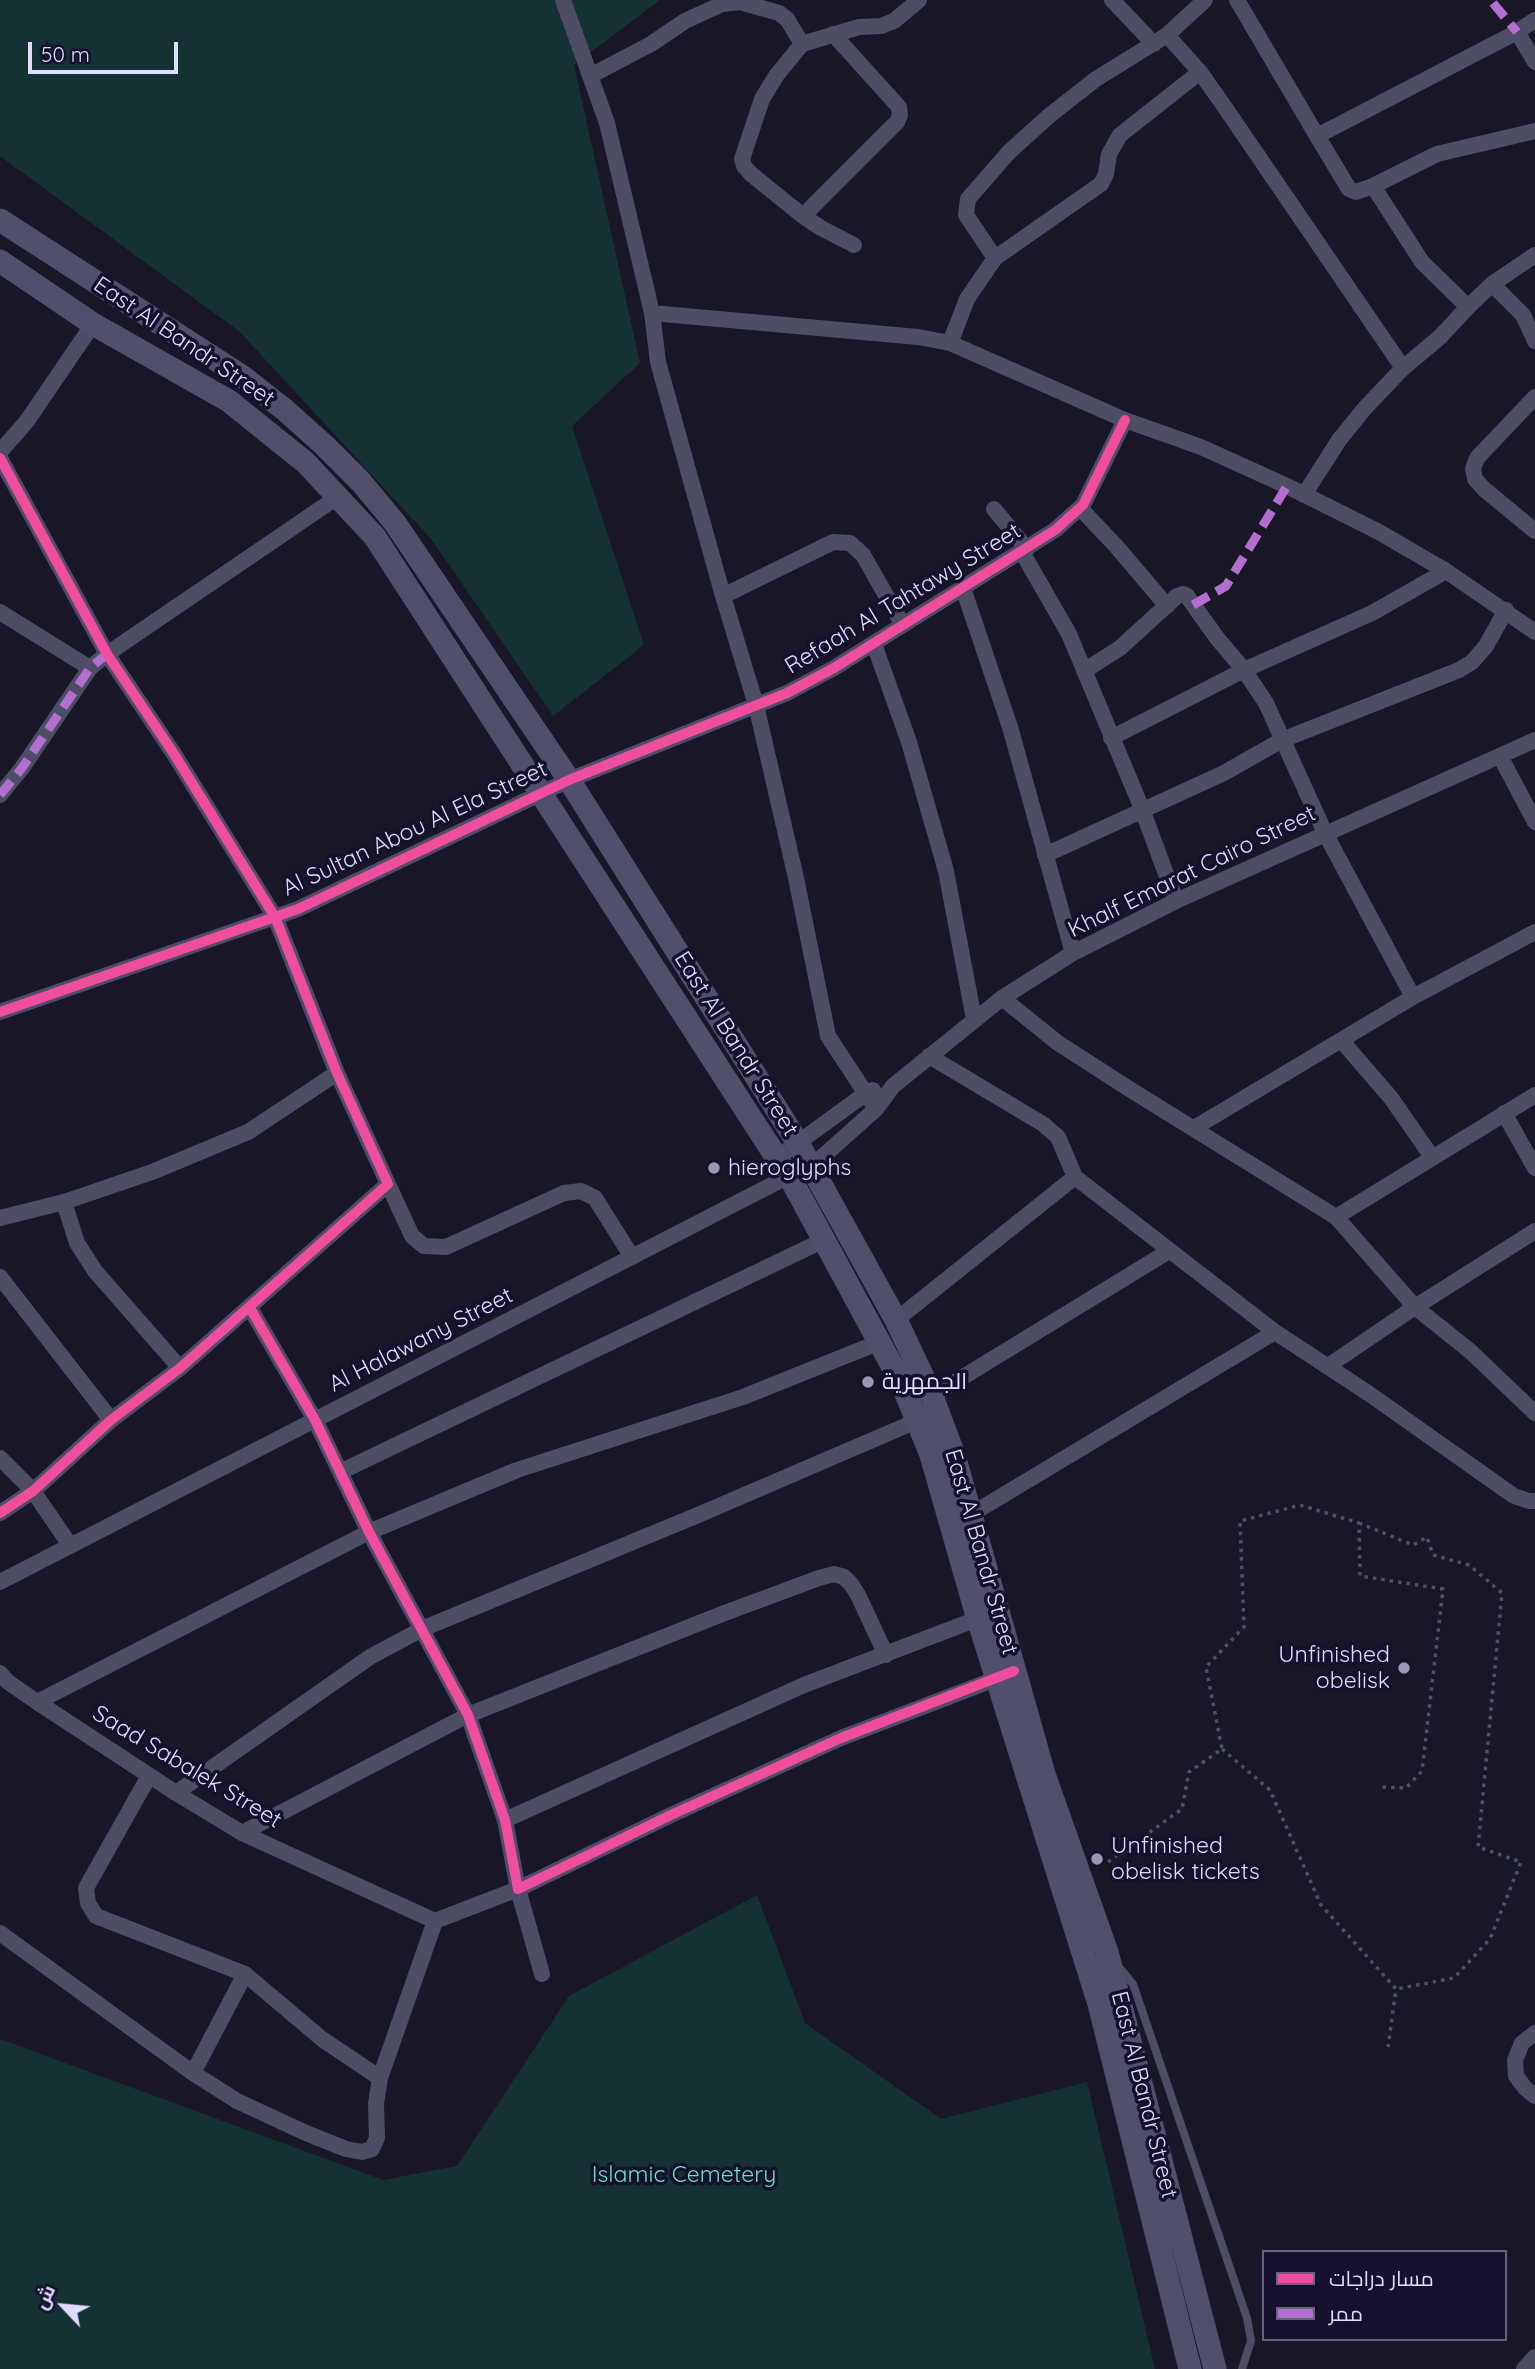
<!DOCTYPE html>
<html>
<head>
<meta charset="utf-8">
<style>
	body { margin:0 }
	#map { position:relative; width:1535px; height:2369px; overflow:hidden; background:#191726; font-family:Quicksand,Cairo,sans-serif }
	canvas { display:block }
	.legend { position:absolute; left:1262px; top:2250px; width:245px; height:91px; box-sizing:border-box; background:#15112c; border:2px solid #666280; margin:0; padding:9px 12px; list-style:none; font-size:21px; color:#dfdcff }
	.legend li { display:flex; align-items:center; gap:14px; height:35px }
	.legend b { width:35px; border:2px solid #666280 }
	.north { position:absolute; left:28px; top:2271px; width:70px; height:70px; -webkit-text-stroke:5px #15112c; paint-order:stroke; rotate:296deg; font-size:19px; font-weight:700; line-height:28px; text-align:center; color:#dfdcff }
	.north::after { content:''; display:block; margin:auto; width:24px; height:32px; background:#dfdcff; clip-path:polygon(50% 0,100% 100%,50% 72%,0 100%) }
	.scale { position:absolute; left:28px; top:42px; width:150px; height:32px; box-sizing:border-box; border:4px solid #dfdcff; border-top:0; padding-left:9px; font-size:21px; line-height:24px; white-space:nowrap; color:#dfdcff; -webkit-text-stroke:5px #15112c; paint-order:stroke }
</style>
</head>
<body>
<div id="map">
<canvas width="1535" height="2369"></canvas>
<ul class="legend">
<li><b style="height:9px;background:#ef4d9e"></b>مسار دراجات</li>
<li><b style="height:9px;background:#b36fd0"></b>ممر</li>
</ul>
<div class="north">ش</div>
<div class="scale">50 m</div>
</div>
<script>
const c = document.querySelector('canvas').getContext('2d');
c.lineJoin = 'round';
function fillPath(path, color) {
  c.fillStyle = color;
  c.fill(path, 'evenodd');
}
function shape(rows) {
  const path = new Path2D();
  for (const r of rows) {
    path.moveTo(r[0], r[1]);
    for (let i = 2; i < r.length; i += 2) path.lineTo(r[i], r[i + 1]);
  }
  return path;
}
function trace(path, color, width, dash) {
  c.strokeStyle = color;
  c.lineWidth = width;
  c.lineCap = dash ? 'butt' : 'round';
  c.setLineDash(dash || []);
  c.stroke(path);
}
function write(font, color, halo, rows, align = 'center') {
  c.font = font + ' Quicksand,Cairo,sans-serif';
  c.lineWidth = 7;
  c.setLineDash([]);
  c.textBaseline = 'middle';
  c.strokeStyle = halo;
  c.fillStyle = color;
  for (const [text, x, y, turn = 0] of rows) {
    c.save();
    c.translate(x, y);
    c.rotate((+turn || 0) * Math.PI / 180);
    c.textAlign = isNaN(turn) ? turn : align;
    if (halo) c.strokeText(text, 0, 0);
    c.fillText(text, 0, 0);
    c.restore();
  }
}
fillPath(shape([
	[0,0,660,0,574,65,640,363,572,426,644,645,553,716,432,540,240,332,0,156],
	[757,1895,805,2023,941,2119,1087,2082,1155,2369,0,2369,0,2039,383,2180,457,2166,569,1996]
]), '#153232');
trace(shape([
	[1359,1523,1413,1545,1427,1537,1433,1555,1469,1565,1502,1593,1478,1847,1521,1862,1490,1939,1454,1978,1396,1989],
	[1222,1749,1270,1790,1321,1905,1396,1989,1388,2047],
	[1108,1862,1182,1809,1189,1772,1222,1749,1206,1667,1244,1627,1240,1521,1300,1505,1359,1523,1360,1576,1443,1589,1422,1771,1406,1788,1380,1787]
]), '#475463', 3.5, [3.5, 5]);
trace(shape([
	[1119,1967,1133,1984,1247,2318,1251,2341,1242,2369]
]), '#4d4d66', 8);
trace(shape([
	[563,0,607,123,652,313,658,362,723,596,756,705,796,878,828,1036,876,1109],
	[1112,0,1154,44],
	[1237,0,1317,136,1517,32,1535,20],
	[1517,32,1535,62],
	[1167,35,1200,72,1224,106,1403,368,1365,408,1339,440,1304,495],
	[590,76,651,44,685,21,722,4,740,2,779,13,787,19,802,44],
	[1317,136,1349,189,1356,192,1373,186,1422,262,1468,307,1492,284,1535,255],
	[1373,186,1437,154,1535,131],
	[803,216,897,122,900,115,899,107,833,34],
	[854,245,821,228,803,216,751,174,744,166,742,159,762,99,776,76,802,44,859,27,881,26,894,21,919,0],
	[995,258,1101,184,1106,174,1109,154,1120,135,1200,72],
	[1492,284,1523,315,1535,341],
	[652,313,918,337,950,343,1125,420,1201,447,1287,486,1379,532,1446,571,1535,632],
	[950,343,967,299,995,258,966,215,968,199,1009,152,1050,115,1096,79,1167,35,1205,0],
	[1403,368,1440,337,1468,307],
	[1535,397,1477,458,1473,469,1475,479,1484,489,1535,531],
	[0,452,27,421,93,324],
	[0,458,107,654,174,754,275,917,337,1073,388,1184,180,1368,111,1420,33,1491,0,1513],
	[1080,508,1116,546,1167,606],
	[994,509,1027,549],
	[1022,552,1069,634,1142,809,1176,901],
	[963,588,1010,727,1073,953],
	[723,596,833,542,850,543,863,555,903,625],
	[0,612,90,668],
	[874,644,909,742,946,871,974,1019],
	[1084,671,1120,648,1177,596,1183,594,1187,596,1217,638,1244,670,1266,703,1325,833,1413,997],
	[1111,738,1244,670,1372,613,1446,571],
	[1500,756,1535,822],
	[0,795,22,768,90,668,107,654,339,496],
	[1045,855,1224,773,1282,740,1459,670,1472,662,1486,646,1506,610],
	[1002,998,1058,1043,1131,1090,1336,1217,1415,1307,1470,1351,1535,1413],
	[0,1012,298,909,569,780,787,693,834,668,1055,530,1083,505,1125,420],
	[1341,1040,1391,1098,1432,1157],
	[929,1056,1043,1124,1058,1137,1075,1177],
	[1504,1113,1535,1168],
	[1194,1128,1413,997,1535,932],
	[777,1158,865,1094,873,1090],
	[793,1183,876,1109,893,1086,1002,998,1073,953,1176,901,1535,740],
	[388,1184,412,1236,424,1246,446,1247,564,1193,581,1191,595,1198,632,1257],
	[64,1202,77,1243,95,1271,180,1368],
	[1336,1217,1535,1095],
	[0,1218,64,1202,152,1172,248,1132,337,1073],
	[0,1277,111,1420],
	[250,1308,315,1420,369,1532,468,1715,505,1820,518,1889,673,1814,841,1738,1006,1675],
	[896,1320,1075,1177,1275,1332,1368,1393,1514,1496,1529,1501,1535,1501],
	[1328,1366,1415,1307,1535,1231],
	[932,1396,1169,1251],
	[0,1458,33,1491,70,1545],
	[340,1472,824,1240],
	[965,1518,1275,1332],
	[0,1582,789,1176],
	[0,1673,8,1682,37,1702,176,1793,242,1833,435,1921],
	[37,1702,369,1532,517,1470,743,1397,880,1342],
	[149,1776,86,1888,88,1903,96,1916,245,1974,322,2039,380,2078],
	[176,1793,370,1657,422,1629,698,1515,919,1420],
	[505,1820,804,1685,985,1616],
	[242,1833,468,1715,722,1614,819,1578,834,1574,844,1577,851,1584,858,1595,886,1655],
	[0,1933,193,2073,237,2101,306,2133,346,2149,362,2152,372,2149,377,2138,376,2104,380,2078,435,1921,518,1889,542,1974],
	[1535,2033,1522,2043,1515,2060,1516,2076,1525,2088,1535,2096],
	[193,2073,245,1974],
	[1524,2369,1535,2357]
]), '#4d4d66', 16);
trace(shape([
	[0,220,243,377,285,410,324,445,361,482,395,523,569,780,798,1143,896,1320,932,1396,954,1455,1044,1774,1107,1952,1215,2369],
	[0,261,93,324,229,401,306,463,375,537,793,1183,902,1384,931,1455,978,1619,1099,2004,1190,2369]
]), '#504f6c', 23);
trace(shape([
	[1493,3,1517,32],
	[1193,605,1226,586,1287,486],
	[0,795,22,768,90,668,107,654]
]), '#b36fd0', 9, [18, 9]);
trace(shape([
	[0,458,107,654,174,754,275,917,337,1073,388,1184,180,1368,111,1420,33,1491,0,1513],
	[0,1012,298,909,569,780,787,693,834,668,1055,530,1083,505,1125,420],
	[250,1308,315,1420,369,1532,468,1715,505,1820,518,1889,673,1814,841,1738,1014,1671]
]), '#ef4d9e', 10);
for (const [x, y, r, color] of [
	[714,1168,7,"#9a97b3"],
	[868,1382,7,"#9a97b3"],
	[1404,1668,7,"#9a97b3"],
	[1097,1859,7,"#9a97b3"]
]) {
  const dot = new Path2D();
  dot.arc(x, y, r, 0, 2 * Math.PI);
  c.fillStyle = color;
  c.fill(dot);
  trace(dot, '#15112c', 2.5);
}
write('23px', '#dfdcff', '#15112c', [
	["East Al Bandr Street",184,342,34],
	["Refaah Al Tahtawy Street",903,599,-31],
	["Al Sultan Abou Al Ela Street",415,829,-25],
	["Khalf Emarat Cairo Street",1192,872,-26],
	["East Al Bandr Street",736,1044,58],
	["Al Halawany Street",421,1340,-27],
	["East Al Bandr Street",981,1552,74],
	["Saad Sabalek Street",187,1767,31],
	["East Al Bandr Street",1144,2095,76]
]);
write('23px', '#dfdcff', '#15112c', [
	["hieroglyphs",728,1168],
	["الجمهرية",882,1382],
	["Unfinished",1390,1655,"right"],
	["obelisk",1390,1681,"right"],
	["Unfinished",1111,1846],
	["obelisk tickets",1111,1872]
], 'left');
write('23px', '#65e2c0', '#15112c', [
	["Islamic Cemetery",684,2175]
]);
</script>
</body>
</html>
